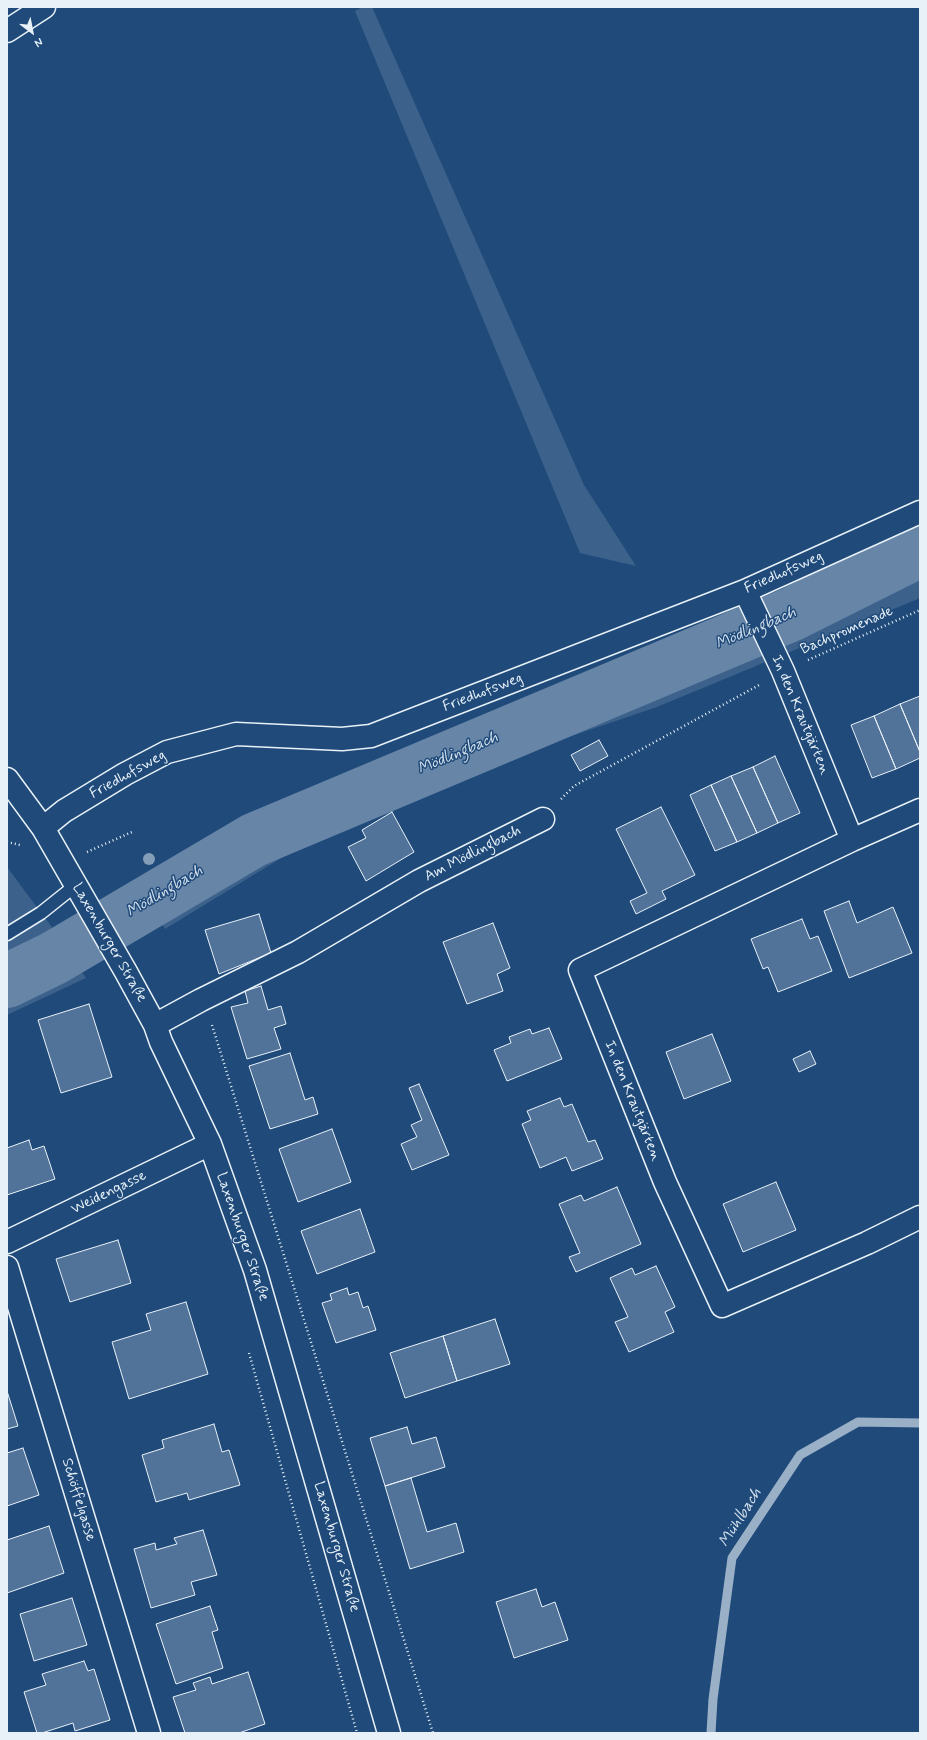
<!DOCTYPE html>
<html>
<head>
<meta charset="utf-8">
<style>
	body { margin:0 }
	#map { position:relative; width:927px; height:1740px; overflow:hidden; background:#1f4a7a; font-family:Mynerve,sans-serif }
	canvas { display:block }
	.frame { position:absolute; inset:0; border:8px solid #e8f1f8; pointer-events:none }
	.north { position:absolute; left:12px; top:12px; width:40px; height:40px; -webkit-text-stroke:3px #1f4a7a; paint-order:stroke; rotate:148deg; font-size:11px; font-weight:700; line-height:16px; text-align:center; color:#e8f1f8 }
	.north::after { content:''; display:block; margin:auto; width:14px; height:18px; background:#e8f1f8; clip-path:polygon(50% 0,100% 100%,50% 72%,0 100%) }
</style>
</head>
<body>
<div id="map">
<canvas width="927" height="1740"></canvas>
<div class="frame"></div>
<div class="north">N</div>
</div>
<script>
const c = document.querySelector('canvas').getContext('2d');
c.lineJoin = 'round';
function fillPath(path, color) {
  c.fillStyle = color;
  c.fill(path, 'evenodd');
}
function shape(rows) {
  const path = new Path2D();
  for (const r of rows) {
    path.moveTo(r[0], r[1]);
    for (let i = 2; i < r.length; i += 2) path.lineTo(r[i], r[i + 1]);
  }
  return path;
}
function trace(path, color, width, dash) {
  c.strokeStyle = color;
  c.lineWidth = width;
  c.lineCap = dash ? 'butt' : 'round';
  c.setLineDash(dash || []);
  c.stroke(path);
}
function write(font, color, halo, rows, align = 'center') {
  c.font = font + ' Mynerve,sans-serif';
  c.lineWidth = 3;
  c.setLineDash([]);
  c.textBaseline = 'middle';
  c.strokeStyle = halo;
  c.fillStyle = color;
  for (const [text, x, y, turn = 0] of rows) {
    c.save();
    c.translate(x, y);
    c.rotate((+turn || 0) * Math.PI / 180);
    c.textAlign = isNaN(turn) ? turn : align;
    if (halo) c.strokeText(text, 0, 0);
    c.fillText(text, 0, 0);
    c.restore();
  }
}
fillPath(shape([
	[363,7,372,7,584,485,636,566,580,553,355,11],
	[920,531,920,598,657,707,368,805,165,929,132,881,210,836,687,640],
	[7,867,54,930,86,978,7,1015]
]), '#3c628c');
trace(shape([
	[711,1733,713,1699,732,1558,800,1455,858,1422,920,1423]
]), '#9ab0c7', 9);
trace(shape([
	[7,981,54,958,254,840,792,614,920,550]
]), '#6685a7', 54);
const building = shape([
	[920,696,920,752,900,704,920,696],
	[900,704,920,752,920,758,896,769,874,716,900,704],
	[874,716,896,769,872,778,851,725,874,716],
	[599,740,608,756,580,771,571,755,599,740],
	[775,756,800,813,778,823,753,767,775,756],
	[753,767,778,823,757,833,731,776,753,767],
	[731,776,757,833,737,842,711,785,731,776],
	[711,785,737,842,715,851,690,795,711,785],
	[661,807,695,875,662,891,666,899,636,914,630,901,647,893,616,829,661,807],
	[392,812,414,852,366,881,348,847,366,838,362,830,392,812],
	[849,901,857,923,893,907,912,953,849,978,824,911,849,901],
	[259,914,271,953,219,974,205,930,259,914],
	[802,919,810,939,818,936,832,971,778,992,768,967,763,969,751,939,802,919],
	[493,923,510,968,497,974,503,991,467,1004,443,942,493,923],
	[261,986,268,1010,281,1006,286,1024,274,1028,281,1049,247,1059,231,1007,248,1003,245,991,261,986],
	[89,1004,112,1077,61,1093,38,1020,89,1004],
	[549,1028,562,1059,507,1081,494,1050,511,1043,509,1037,530,1029,532,1034,549,1028],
	[712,1034,731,1081,684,1099,666,1052,712,1034],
	[810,1051,816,1064,799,1072,793,1059,810,1051],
	[290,1053,305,1100,313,1097,318,1114,270,1129,249,1066,290,1053],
	[419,1084,449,1155,412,1170,401,1144,417,1137,411,1125,422,1120,409,1088,419,1084],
	[560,1098,564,1107,572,1104,588,1142,595,1140,603,1159,572,1171,566,1157,540,1168,522,1124,531,1120,527,1111,560,1098],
	[332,1129,351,1182,298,1202,279,1149,332,1129],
	[29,1140,32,1150,44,1146,55,1179,7,1195,7,1148,29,1140],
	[776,1182,796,1230,743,1252,723,1204,776,1182],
	[617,1187,641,1244,576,1272,569,1257,580,1253,559,1204,581,1195,584,1201,617,1187],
	[360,1209,375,1252,317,1274,301,1231,360,1209],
	[118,1240,131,1283,70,1302,56,1259,118,1240],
	[656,1266,675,1307,665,1312,674,1332,629,1352,615,1322,628,1317,610,1278,632,1268,635,1275,656,1266],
	[347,1288,349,1295,358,1292,363,1308,368,1306,376,1330,336,1343,322,1303,332,1300,330,1294,347,1288],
	[186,1302,208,1374,129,1399,112,1342,151,1330,146,1314,186,1302],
	[495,1319,510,1364,457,1381,443,1336,495,1319],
	[443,1336,457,1381,405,1398,390,1353,443,1336],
	[7,1391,18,1426,7,1429,7,1391],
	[214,1424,222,1452,229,1450,240,1485,189,1500,187,1493,156,1502,142,1455,164,1448,162,1440,214,1424],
	[407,1427,412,1444,436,1437,445,1467,385,1486,370,1438,407,1427],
	[23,1448,39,1495,7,1506,7,1453,23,1448],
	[411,1478,427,1532,456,1523,464,1552,410,1569,385,1486,411,1478],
	[49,1526,64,1573,7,1593,7,1540,49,1526],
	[203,1530,217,1575,191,1582,195,1595,151,1608,134,1549,155,1543,156,1550,177,1544,174,1538,203,1530],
	[536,1589,542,1607,555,1602,568,1640,514,1658,496,1602,536,1589],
	[72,1598,87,1645,34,1661,20,1614,72,1598],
	[210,1606,218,1630,212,1632,223,1668,176,1684,156,1624,210,1606],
	[84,1661,88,1671,94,1669,110,1720,75,1731,73,1723,42,1733,37,1733,24,1692,46,1685,42,1674,84,1661],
	[248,1672,265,1724,239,1733,185,1733,173,1697,196,1690,193,1683,210,1677,212,1684,248,1672]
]);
fillPath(building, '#517399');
trace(building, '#e8f1f8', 1);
const service = shape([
	[7,934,41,913,76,885]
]);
const minor = shape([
	[745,591,783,671,852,840],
	[7,779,43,828,126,972,155,1025,161,1042,210,1144,255,1270,389,1733],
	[920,810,852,840,580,970,665,1182,722,1306,867,1243,920,1217],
	[43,828,64,811,125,774,167,752,236,734,342,739,371,736,745,591,920,512],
	[155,1025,201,1000,298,952,419,881,543,819],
	[7,1242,210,1144],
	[7,1267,149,1733]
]);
const primary = shape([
	[7,31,44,7]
]);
trace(service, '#e8f1f8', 15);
trace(minor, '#e8f1f8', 25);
trace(primary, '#e8f1f8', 25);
trace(shape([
	[808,660,920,610],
	[561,799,574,786,761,684],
	[7,842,20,845],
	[87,852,132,832],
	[212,1025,433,1733],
	[249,1353,357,1733]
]), '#e8f1f8', 2.5, [1, 3]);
trace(service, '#1f4a7a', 12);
trace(minor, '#1f4a7a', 22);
trace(primary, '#1f4a7a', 22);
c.fillStyle = '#849eb9';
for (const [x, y] of [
	[149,859]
]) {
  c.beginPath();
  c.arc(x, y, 6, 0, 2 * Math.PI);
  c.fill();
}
write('15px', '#e8f1f8', '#1f4a7a', [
	["Friedhofsweg",784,573,-24],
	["Bachpromenade",847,631,-24],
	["Friedhofsweg",483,693,-21],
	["In den Krautgärten",800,715,67],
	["Friedhofsweg",128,775,-29],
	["Am Mödlingbach",473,854,-27],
	["Laxenburger Straße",109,943,60],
	["In den Krautgärten",632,1101,68],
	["Weidengasse",109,1193,-26],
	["Laxenburger Straße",242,1237,71],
	["Schöffelgasse",78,1500,73],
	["Laxenburger Straße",336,1547,74]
]);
write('italic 16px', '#d4e1ec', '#1f4a7a', [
	["Mödlingbach",756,629,-23],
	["Mödlingbach",458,754,-23],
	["Mödlingbach",165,892,-31],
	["Mühlbach",741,1518,-58]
]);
</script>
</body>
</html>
